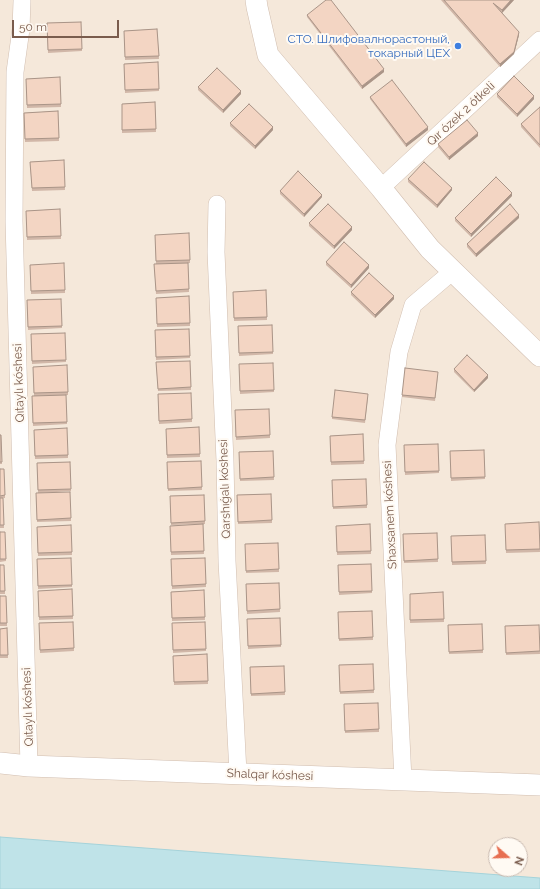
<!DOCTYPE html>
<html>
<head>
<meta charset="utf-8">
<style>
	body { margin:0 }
	#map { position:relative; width:540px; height:889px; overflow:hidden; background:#fdf6ec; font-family:Raleway,sans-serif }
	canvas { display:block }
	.north { position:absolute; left:488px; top:837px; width:40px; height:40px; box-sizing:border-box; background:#fffaf3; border:1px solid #cabbb1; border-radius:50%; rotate:110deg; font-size:11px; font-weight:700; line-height:16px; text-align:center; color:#7a5c4d }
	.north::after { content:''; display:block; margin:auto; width:14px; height:18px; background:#e76f51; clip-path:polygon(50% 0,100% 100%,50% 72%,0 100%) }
	.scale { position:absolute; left:12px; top:20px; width:107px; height:18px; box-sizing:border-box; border:2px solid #7a5c4d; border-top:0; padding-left:5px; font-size:12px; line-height:14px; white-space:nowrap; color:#7a5c4d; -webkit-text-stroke:3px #fffaf3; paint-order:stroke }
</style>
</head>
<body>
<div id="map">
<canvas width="540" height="889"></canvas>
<div class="north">N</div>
<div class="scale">50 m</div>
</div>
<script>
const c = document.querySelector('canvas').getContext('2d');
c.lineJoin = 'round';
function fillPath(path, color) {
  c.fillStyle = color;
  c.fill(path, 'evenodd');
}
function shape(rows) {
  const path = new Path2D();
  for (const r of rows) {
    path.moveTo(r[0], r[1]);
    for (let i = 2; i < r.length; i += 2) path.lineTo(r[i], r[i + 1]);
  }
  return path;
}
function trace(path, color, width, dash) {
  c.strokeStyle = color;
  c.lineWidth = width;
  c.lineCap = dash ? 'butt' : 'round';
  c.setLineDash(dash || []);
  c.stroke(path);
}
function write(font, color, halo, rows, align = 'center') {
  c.font = font + ' Raleway,sans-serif';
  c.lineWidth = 4;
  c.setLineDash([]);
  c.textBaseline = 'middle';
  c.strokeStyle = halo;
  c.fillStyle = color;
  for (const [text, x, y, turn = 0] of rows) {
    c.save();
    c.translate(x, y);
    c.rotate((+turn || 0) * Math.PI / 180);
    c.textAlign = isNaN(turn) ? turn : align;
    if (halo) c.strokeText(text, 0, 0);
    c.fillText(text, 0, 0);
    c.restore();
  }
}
fillPath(shape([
	[0,0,540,0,540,889,0,889],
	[496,845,520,845,520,869,496,869]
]), '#f5e8da');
const water = shape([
	[0,837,540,878,540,889,0,889,0,837]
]);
fillPath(water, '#bfe3e8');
trace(water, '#a5d3da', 1);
const minor = shape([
	[22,1,21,29,15,72,14,221,29,766],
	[381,188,540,40],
	[217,204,216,252,225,461,227,561,238,773],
	[403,780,387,445,399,352,413,305,453,271]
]);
const tertiary = shape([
	[256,0,257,7,268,55,381,188,430,249,540,356],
	[0,763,29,766,540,785]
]);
trace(minor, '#d1beb0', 18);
trace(tertiary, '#d1beb0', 22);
trace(minor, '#fff', 17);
trace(tertiary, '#fff', 21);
fillPath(shape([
	[441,0,514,0,502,13,519,35,514,54,500,67],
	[307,15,384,72,362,89,307,17],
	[81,22,82,51,48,53,47,23],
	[157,29,159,59,125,60,124,31],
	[158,62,159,91,125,93,124,64],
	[60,77,61,107,27,108,26,79],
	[198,87,241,94,223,113,198,90],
	[497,94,534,99,517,117,497,97],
	[370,97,428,130,406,147,370,99],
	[155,102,156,132,122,133,122,104],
	[540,107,540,148,521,127,521,124],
	[58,111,59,141,25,142,24,113],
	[230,123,273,130,255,149,230,126],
	[478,136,449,160,438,147,438,144],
	[64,160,65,190,32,191,30,162],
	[408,179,452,190,437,208,408,182],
	[280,191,322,197,304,217,280,194],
	[512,196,471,237,455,221,455,218],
	[60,209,61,239,27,240,26,211],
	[519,218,476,257,467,247,467,244],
	[309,223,352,230,334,249,309,226],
	[155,235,190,260,190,263,188,263,189,292,156,294,154,264,156,264],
	[326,262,369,268,351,288,326,265],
	[30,265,65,290,65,293,31,294],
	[266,290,267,320,234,321,233,292],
	[351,292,394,299,375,318,351,295],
	[189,296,190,326,157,327,156,298],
	[61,299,62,328,28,330,27,300],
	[272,325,273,354,239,356,238,326],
	[189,329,190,358,156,360,155,330],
	[65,333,66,362,32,364,31,334],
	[190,361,191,390,158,391,156,362],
	[239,364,274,390,274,392,240,394],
	[33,367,68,392,68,395,66,395,67,424,33,426,32,396,34,396],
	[454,369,488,378,474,392,454,372],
	[438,375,435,401,402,397,402,395],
	[158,394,192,419,192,422,159,424],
	[368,397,365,423,332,419,332,417],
	[235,410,270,435,270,438,236,440],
	[199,427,200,457,167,458,166,429],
	[34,430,68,455,68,458,35,459],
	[363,434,364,464,331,465,330,436],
	[0,435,1,435,2,464,0,464],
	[438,444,439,473,405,475,404,445],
	[484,450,485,479,451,481,450,451],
	[273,451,274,480,240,481,239,452],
	[201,461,202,490,168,491,167,462],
	[70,462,71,491,42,493,71,518,71,521,37,522,36,496,38,493,37,463],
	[0,469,5,495,5,498,3,498,4,528,0,528],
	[332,480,367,505,367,508,333,509],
	[271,494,272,523,238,524,237,495],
	[204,495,205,524,171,525,170,496],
	[539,522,540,552,506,553,505,524],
	[203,524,204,554,171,555,170,526],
	[370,524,371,554,337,555,336,526],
	[71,525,72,555,38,556,37,527],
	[0,532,6,559,6,561,0,562],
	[437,533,438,562,404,563,403,534],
	[485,535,486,564,452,565,451,536],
	[278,543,279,572,246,573,245,544],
	[205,558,206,587,172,589,171,559],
	[37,559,72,585,72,587,38,589],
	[371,564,372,593,339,595,338,565],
	[0,565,4,565,5,594,0,594],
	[279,583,280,612,247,614,246,584],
	[72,589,73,619,39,620,38,591],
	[204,590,205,620,172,621,171,592],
	[443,592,444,622,410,623,410,594],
	[0,596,6,596,7,626,0,626],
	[372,611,373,640,339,641,338,612],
	[280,618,281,647,248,649,247,619],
	[73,622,74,651,40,653,39,623],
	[205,622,206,651,173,653,172,623],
	[482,624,483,653,449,654,448,625],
	[539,625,540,654,506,655,505,626],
	[7,628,8,658,0,658,0,629],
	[207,654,208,684,174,685,173,656],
	[373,664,374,693,340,694,339,665],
	[284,666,285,695,251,696,250,667],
	[344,704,379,729,379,732,345,733]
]), '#d1b7a8');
fillPath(shape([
	[511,0,514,0,502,13,502,10],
	[519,32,519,35,514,54,500,67,500,64],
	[384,69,384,72,362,89,362,86],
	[241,91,241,94,223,113,223,110],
	[534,96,534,99,517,117,517,114],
	[273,127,273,130,255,149,255,146],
	[428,127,428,130,406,147,406,144],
	[478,133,478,136,449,160,449,157],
	[452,188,452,190,437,208,437,205],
	[512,193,512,196,471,237,471,234],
	[322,195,322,197,304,217,304,214],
	[519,215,519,218,476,257,476,254],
	[352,227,352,230,334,249,334,246],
	[369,265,369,268,351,288,351,285],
	[394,296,394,299,375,318,375,315],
	[488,375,488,378,474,392,474,390]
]), '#aa9588');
const building = shape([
	[326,0,331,0,384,69,362,86,307,15,326,0],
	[444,0,511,0,502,10,493,3,519,32,514,52,500,64,444,0],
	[81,22,82,49,48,50,47,23,81,22],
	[157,29,159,56,125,57,124,31,157,29],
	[158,62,159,89,125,90,124,64,158,62],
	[217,68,241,91,223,110,198,87,217,68],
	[514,76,534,96,517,114,497,94,514,76],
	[60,77,61,104,27,105,26,79,60,77],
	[392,80,428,127,406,144,370,97,392,80],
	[155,102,156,129,122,130,122,104,155,102],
	[249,104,273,127,255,146,230,123,249,104],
	[540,107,540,145,521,124,540,107],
	[58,111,59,138,25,139,24,113,58,111],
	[467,120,478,133,449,157,438,144,467,120],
	[64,160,65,187,32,188,30,162,64,160],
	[424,162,452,188,437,205,408,179,424,162],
	[298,171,322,195,304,214,280,191,298,171],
	[496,177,512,193,471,234,455,218,496,177],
	[328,204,352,227,334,246,309,223,328,204],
	[510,204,519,215,476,254,467,244,510,204],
	[60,209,61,236,27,237,26,211,60,209],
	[189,233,190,260,156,261,155,235,189,233],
	[344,242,369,265,351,285,326,262,344,242],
	[64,263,65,290,31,291,30,265,64,263],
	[188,263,189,289,156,291,154,264,188,263],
	[369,273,394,296,375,315,351,292,369,273],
	[266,290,267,317,234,318,233,292,266,290],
	[189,296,190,323,157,324,156,298,189,296],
	[61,299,62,326,28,327,27,300,61,299],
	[272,325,273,352,239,353,238,326,272,325],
	[189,329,190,356,156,357,155,330,189,329],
	[65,333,66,360,32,361,31,334,65,333],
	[467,355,488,375,474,390,454,369,467,355],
	[190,361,191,387,158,389,156,362,190,361],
	[273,363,274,390,240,391,239,364,273,363],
	[67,365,68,392,34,393,33,367,67,365],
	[405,368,438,372,435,398,402,395,405,368],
	[335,390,368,394,365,420,332,417,335,390],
	[191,393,192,419,159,421,158,394,191,393],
	[66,395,67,422,33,423,32,396,66,395],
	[269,409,270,435,236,437,235,410,269,409],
	[199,427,200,454,167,455,166,429,199,427],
	[67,428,68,455,35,456,34,430,67,428],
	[363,434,364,461,331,462,330,436,363,434],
	[0,435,1,435,2,462,0,462,0,435],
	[438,444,439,471,405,472,404,445,438,444],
	[484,450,485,477,451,478,450,451,484,450],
	[273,451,274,477,240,479,239,452,273,451],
	[201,461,202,487,168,489,167,462,201,461],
	[70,462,71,489,38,490,37,463,70,462],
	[0,469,4,469,5,495,0,496,0,469],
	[366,479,367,505,333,507,332,480,366,479],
	[70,492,71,518,37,520,36,493,70,492],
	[271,494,272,520,238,522,237,495,271,494],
	[204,495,205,521,171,523,170,496,204,495],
	[0,498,3,498,4,525,0,525,0,498],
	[539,522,540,549,506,550,505,524,539,522],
	[203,524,204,551,171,552,170,526,203,524],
	[370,524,371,551,337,552,336,526,370,524],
	[71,525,72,552,38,553,37,527,71,525],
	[0,532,5,532,6,559,0,559,0,532],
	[437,533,438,559,404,561,403,534,437,533],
	[485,535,486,561,452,562,451,536,485,535],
	[278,543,279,569,246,571,245,544,278,543],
	[71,558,72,585,38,586,37,559,71,558],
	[205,558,206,584,172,586,171,559,205,558],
	[371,564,372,591,339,592,338,565,371,564],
	[0,565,4,565,5,591,0,591,0,565],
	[279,583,280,609,247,611,246,584,279,583],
	[72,589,73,616,39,617,38,591,72,589],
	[204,590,205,617,172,618,171,592,204,590],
	[443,592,444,619,410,620,410,594,443,592],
	[0,596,6,596,7,623,0,623,0,596],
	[372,611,373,637,339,639,338,612,372,611],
	[280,618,281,645,248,646,247,619,280,618],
	[73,622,74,648,40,650,39,623,73,622],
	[205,622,206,649,173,650,172,623,205,622],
	[482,624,483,650,449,652,448,625,482,624],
	[539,625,540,651,506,653,505,626,539,625],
	[7,628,8,655,0,655,0,629,7,628],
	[207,654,208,681,174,682,173,656,207,654],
	[373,664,374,690,340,692,339,665,373,664],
	[284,666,285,692,251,694,250,667,284,666],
	[378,703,379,729,345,731,344,704,378,703]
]);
fillPath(building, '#f3d5c3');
trace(building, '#aa9588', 1);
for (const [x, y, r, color] of [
	[458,46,4,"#3f7fe0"]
]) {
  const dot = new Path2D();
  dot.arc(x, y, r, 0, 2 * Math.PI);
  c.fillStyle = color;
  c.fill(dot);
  trace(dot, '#fffaf3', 1.5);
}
write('12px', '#366cbe', '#fffaf3', [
	["СТО. Шлифовалнорастоный,",450,39],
	["токарный ЦЕХ",450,53]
], 'right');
write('12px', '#7a5c4d', '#fffaf3', [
	["Qır ózek 2 ótkeli",461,114,-43],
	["Qıtaylı kóshesi",19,383,-92],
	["Qarshıǵalı kóshesi",225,489,-92],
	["Shaxsanem kóshesi",390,515,-93],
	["Qıtaylı kóshesi",28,707,-92],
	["Shalqar kóshesi",270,775,2]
]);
</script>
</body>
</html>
